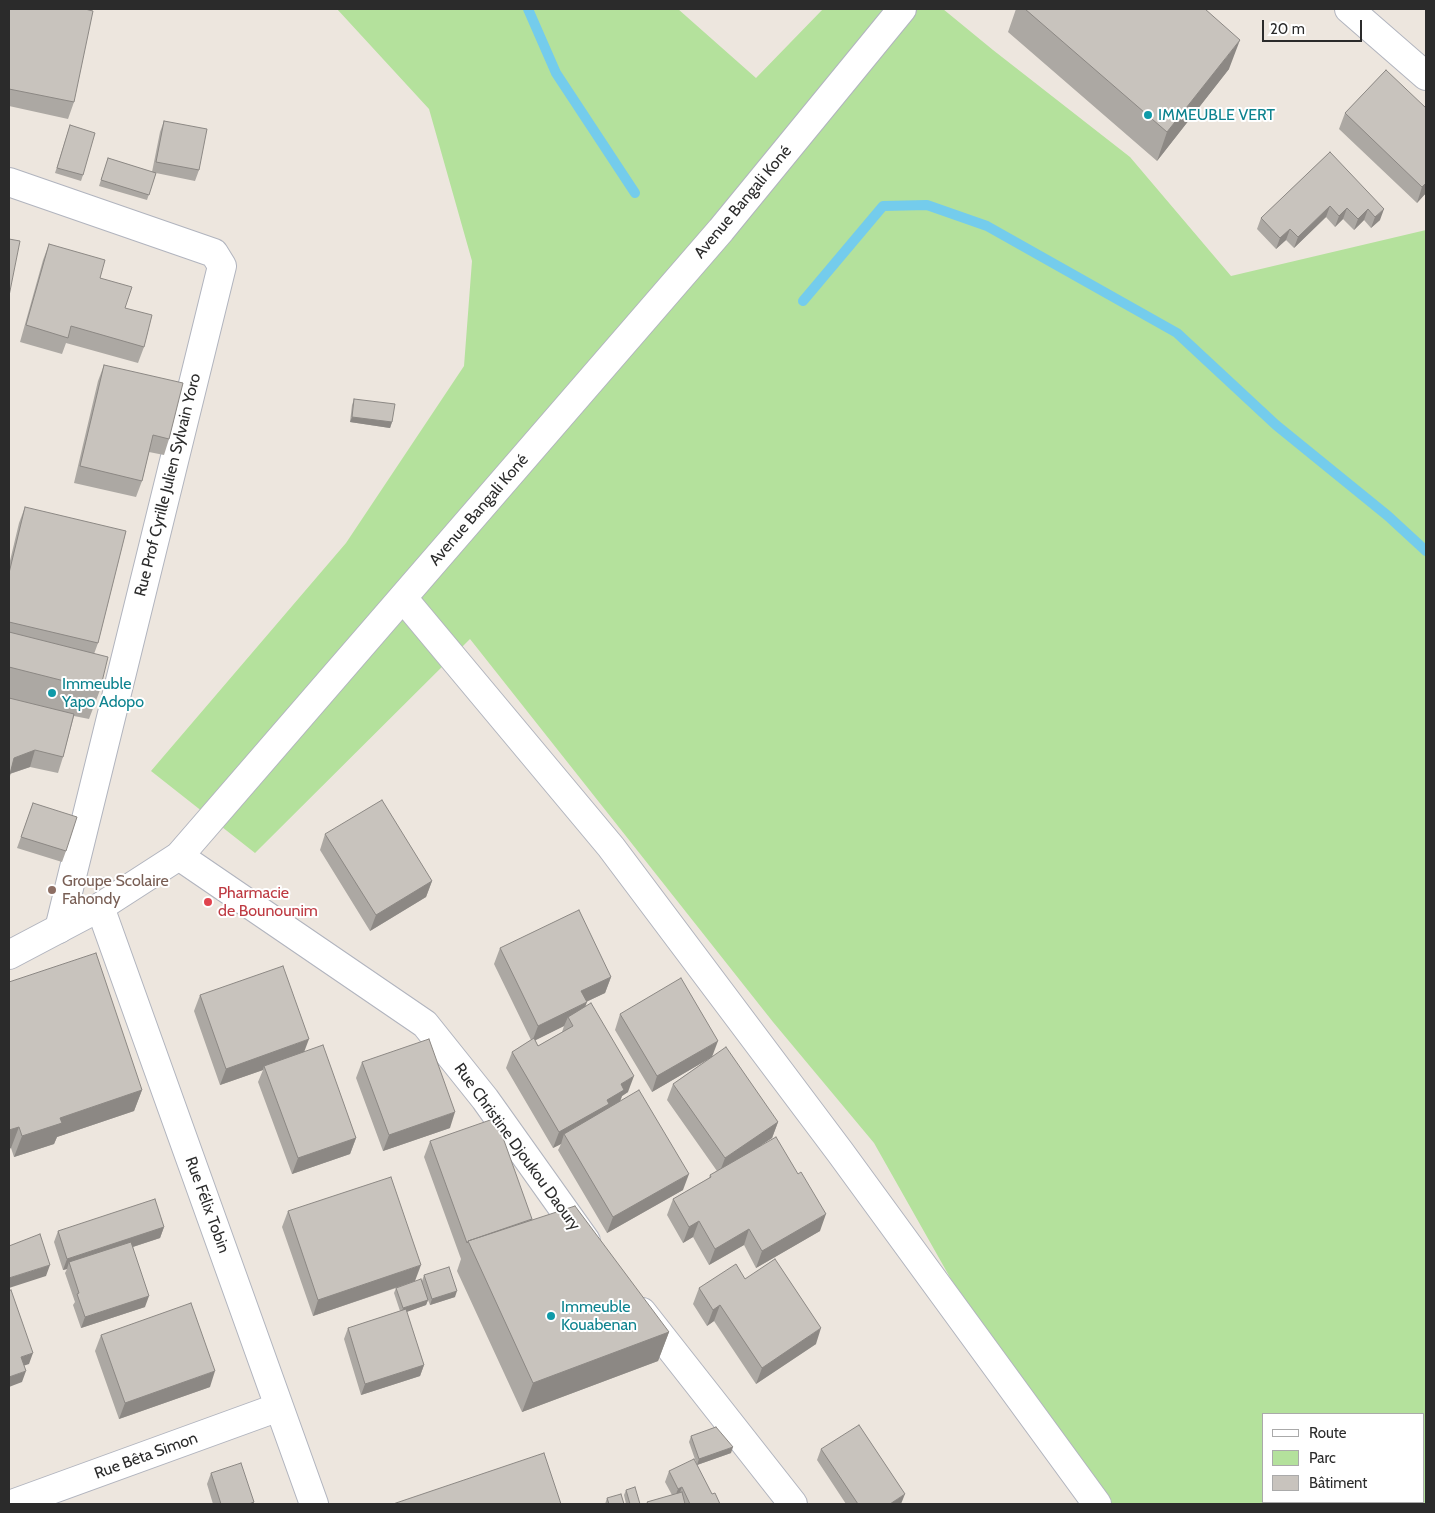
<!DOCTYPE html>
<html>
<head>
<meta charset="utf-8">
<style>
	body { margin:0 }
	#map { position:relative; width:1435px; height:1513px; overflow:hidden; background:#ede6de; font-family:Cabin,sans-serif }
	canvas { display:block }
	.frame { position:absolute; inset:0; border:10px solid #2b2b2b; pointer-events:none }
	.legend { position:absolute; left:1262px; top:1413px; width:162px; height:90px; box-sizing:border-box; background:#fff; border:1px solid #aaa; margin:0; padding:6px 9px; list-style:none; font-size:15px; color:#2b2b2b }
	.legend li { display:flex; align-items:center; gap:10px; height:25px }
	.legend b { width:25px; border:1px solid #aaa }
	.scale { position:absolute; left:1262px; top:20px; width:100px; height:22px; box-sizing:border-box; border:2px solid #2b2b2b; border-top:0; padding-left:6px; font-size:15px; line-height:18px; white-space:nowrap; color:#2b2b2b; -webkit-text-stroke:4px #fff; paint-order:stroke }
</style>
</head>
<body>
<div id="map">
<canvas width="1435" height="1513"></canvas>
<div class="frame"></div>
<ul class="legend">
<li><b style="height:6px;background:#fff"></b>Route</li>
<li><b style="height:14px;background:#b4e19c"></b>Parc</li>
<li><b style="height:14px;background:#c8c3bd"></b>Bâtiment</li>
</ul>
<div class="scale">20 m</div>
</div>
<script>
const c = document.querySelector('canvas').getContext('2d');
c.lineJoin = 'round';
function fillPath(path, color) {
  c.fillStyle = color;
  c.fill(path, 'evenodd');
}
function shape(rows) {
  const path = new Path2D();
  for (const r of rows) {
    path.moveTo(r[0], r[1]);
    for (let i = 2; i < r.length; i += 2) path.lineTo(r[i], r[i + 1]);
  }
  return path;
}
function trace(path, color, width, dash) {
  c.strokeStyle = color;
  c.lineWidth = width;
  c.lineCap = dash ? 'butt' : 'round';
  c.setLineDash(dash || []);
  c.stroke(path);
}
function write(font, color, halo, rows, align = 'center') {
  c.font = font + ' Cabin,sans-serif';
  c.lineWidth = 4;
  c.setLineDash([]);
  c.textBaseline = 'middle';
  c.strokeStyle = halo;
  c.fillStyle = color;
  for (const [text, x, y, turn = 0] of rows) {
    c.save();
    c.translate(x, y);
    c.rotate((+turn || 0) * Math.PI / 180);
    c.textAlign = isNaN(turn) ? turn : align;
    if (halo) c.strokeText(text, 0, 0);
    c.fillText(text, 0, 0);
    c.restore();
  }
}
fillPath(shape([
	[337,9,678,9,756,78,823,9,943,9,993,50,1130,157,1231,276,1426,230,1426,1504,1106,1504,995,1357,874,1143,773,1022,470,639,255,853,151,771,346,543,464,366,472,261,429,109],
	[1264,1414,1424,1414,1424,1502,1264,1502]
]), '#b4e19c');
trace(shape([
	[528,9,556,73,635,193],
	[803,301,883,206,927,205,987,226,1177,333,1276,425,1388,516,1426,551]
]), '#74ccec', 10);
const street = shape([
	[1349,9,1426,76],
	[9,182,214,253,222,266,59,929],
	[403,598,611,847,840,1152,1097,1504],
	[179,856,425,1024,485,1099,586,1241],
	[100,907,314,1504],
	[642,1312,793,1504],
	[12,1504,279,1407]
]);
const secondary = shape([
	[9,955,100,907,179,856,721,230,902,9]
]);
trace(street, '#b1b4be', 30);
trace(secondary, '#b1b4be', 30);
trace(street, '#fff', 28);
trace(secondary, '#fff', 28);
fillPath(shape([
	[9,9,74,102,68,119,9,106],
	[1016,9,1205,9,1229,69,1157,161,1008,32],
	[1386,70,1426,193,1417,203,1339,129,1345,113],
	[164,121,199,170,195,181,156,173,147,200,99,186,108,158,152,172,160,132],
	[70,125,83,175,81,181,55,173],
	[1330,152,1380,220,1371,228,1364,220,1354,230,1343,219,1335,227,1326,217,1294,248,1286,240,1276,249,1257,229,1261,218],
	[49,244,100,278,125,308,144,347,138,363,66,343,62,354,20,342,43,260],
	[104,365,169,439,164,455,149,452,142,481,136,497,74,483,98,381],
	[354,399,392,422,390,428,350,422,352,405],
	[25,507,98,643,94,654,100,690,89,719,74,716,63,757,58,773,30,767,10,774,9,778,9,565,19,523],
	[33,803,66,851,62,862,17,848],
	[325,834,432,881,426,897,370,931,320,850],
	[500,948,611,977,605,993,586,1002,585,1007,628,1092,622,1096,620,1102,683,1190,607,1233,558,1150,561,1144,553,1148,506,1068,512,1052,531,1040,494,964],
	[564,1026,562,1032,538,1046,535,1040],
	[9,982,142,1090,134,1111,57,1137,54,1144,14,1157,11,1148,9,1149],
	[200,995,305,1052,356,1138,350,1154,292,1174,258,1082,263,1070,220,1085,194,1011],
	[620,1014,712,1057,778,1122,772,1138,761,1145,820,1231,756,1268,744,1245,709,1265,693,1237,683,1243,667,1215,673,1199,709,1178,710,1175,717,1171,667,1100,673,1084,710,1058,652,1092,615,1030],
	[362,1062,450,1128,383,1151,356,1078],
	[430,1141,532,1219,669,1332,658,1361,522,1412,457,1271,461,1259,424,1157],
	[288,1211,415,1281,422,1281,424,1275,455,1297,430,1305,428,1300,426,1305,406,1312,424,1365,420,1376,361,1395,344,1339,348,1328,400,1311,394,1293,396,1288,313,1316,282,1227],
	[164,1227,160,1238,133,1247,145,1307,81,1328,73,1305,75,1302,65,1273,67,1269,63,1270,54,1242,58,1231],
	[745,1279,816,1344,756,1384,714,1321,707,1326,693,1304,699,1288],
	[101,1335,210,1387,119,1419,95,1351],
	[691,1436,731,1453,697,1465,689,1442],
	[821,1449,901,1504,846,1504,817,1460],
	[669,1471,712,1494,720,1504,647,1504,647,1502,672,1495,665,1482],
	[211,1473,254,1502,254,1504,213,1504,207,1484],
	[626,1490,640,1504,626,1504,624,1495],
	[607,1498,624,1504,605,1504]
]), '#aca8a3');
fillPath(shape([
	[1240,40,1229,69,1157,161,1167,132],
	[1426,183,1426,193,1417,203,1422,187],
	[1330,206,1326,217,1294,248,1298,237],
	[1347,208,1343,219,1335,227,1339,216],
	[1368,209,1364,220,1354,230,1358,219],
	[1384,209,1380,220,1371,228,1375,217],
	[1290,229,1286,240,1276,249,1280,238],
	[352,417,392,422,390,428,350,422],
	[35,750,30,767,9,774,14,758],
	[432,881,426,897,370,931,376,915],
	[611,977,605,993,575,1007,581,991],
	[587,1002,581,1018,568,1017,564,1026,532,1042,538,1026],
	[309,1039,303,1055,264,1066,263,1070,220,1085,226,1069],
	[718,1041,712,1057,652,1092,657,1076],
	[634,1076,628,1092,622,1096,618,1106,564,1134,561,1144,553,1148,559,1132,621,1084],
	[142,1090,134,1111,57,1137,54,1144,14,1157,22,1136,60,1118],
	[455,1112,450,1128,383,1151,389,1135],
	[778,1122,772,1138,719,1174,725,1158],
	[19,1127,11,1148,9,1149,9,1130],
	[356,1138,350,1154,292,1174,298,1158],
	[689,1174,683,1190,607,1233,613,1217],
	[826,1214,820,1231,756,1268,762,1251],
	[699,1221,693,1237,683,1243,689,1227],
	[164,1227,160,1238,71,1267,69,1262,67,1269,63,1270,67,1259],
	[749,1229,744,1245,709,1265,715,1249],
	[50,1265,46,1276,9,1288,9,1278],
	[421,1265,415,1281,313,1316,318,1300],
	[457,1291,455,1297,430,1305,432,1299],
	[149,1296,145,1307,81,1328,85,1317],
	[428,1300,426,1305,401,1314,403,1308],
	[720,1305,714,1321,707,1326,713,1310],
	[821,1328,816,1344,756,1384,762,1368],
	[669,1332,658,1361,522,1412,533,1383],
	[33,1353,29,1364,17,1368,21,1357],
	[424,1365,420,1376,361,1395,365,1384],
	[26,1371,22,1382,9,1387,9,1377],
	[215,1371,210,1387,119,1419,125,1403],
	[733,1447,731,1453,697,1465,699,1459],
	[682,1487,678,1498,674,1499,678,1489],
	[905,1494,901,1504,890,1504]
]), '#8c8884');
const building = shape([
	[9,9,85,9,93,11,74,102,9,89,9,9],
	[1025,9,1205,9,1240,40,1167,132,1025,9],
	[1386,70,1426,108,1426,183,1422,187,1345,113,1386,70],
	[164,121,207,129,199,170,156,162,164,121],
	[70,125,95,133,83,175,57,168,70,125],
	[1330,152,1384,209,1375,217,1368,209,1358,219,1347,208,1339,216,1330,206,1298,237,1290,229,1280,238,1261,218,1330,152],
	[108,158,156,173,149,195,101,180,108,158],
	[9,239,20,241,9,296,9,239],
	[49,244,105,260,100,278,132,287,125,308,152,315,144,347,71,326,68,338,26,325,49,244],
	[104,365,183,383,169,439,153,435,142,481,80,466,104,365],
	[354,399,395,404,392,422,352,417,354,399],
	[25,507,126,531,98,643,9,622,9,573,25,507],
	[9,632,108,657,100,690,9,667,9,632],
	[9,698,74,714,63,757,35,750,14,758,9,778,9,698],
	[382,800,432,881,376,915,325,834,382,800],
	[33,803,77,817,66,851,21,837,33,803],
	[579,910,611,977,581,991,587,1002,538,1026,500,948,579,910],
	[96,953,142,1090,60,1118,62,1123,22,1136,19,1127,9,1130,9,982,96,953],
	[283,966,309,1039,226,1069,200,995,283,966],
	[681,978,718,1041,657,1076,620,1014,681,978],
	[591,1003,634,1076,621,1084,624,1090,607,1100,609,1104,559,1132,512,1052,534,1038,538,1046,573,1026,568,1017,591,1003],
	[429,1039,455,1112,389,1135,362,1062,429,1039],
	[323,1045,356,1138,298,1158,264,1066,323,1045],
	[726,1047,778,1122,725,1158,673,1084,726,1047],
	[639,1090,689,1174,613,1217,564,1134,639,1090],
	[496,1118,532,1219,468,1241,468,1242,467,1243,430,1141,496,1118],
	[776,1137,798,1174,801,1172,826,1214,762,1251,749,1229,715,1249,699,1221,689,1227,673,1199,711,1177,710,1175,776,1137],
	[391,1177,421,1265,318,1300,288,1211,391,1177],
	[155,1199,164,1227,67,1259,58,1231,155,1199],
	[575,1206,669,1332,533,1383,468,1241,575,1206],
	[40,1234,50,1265,9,1278,9,1246,40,1234],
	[131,1242,149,1296,85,1317,77,1294,79,1293,69,1262,131,1242],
	[775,1259,821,1328,762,1368,720,1305,713,1310,699,1288,736,1264,745,1279,775,1259],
	[449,1267,457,1291,432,1299,424,1275,449,1267],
	[421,1279,428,1300,403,1308,396,1288,421,1279],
	[11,1290,33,1353,21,1357,26,1371,9,1377,9,1291,11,1290],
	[191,1303,215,1371,125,1403,101,1335,191,1303],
	[406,1309,424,1365,365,1384,348,1328,406,1309],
	[859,1425,905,1494,890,1504,858,1504,821,1449,859,1425],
	[716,1427,733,1447,699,1459,691,1436,716,1427],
	[544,1453,561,1504,393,1504,544,1453],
	[694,1459,712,1494,715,1493,720,1504,690,1504,682,1487,678,1489,669,1471,694,1459],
	[241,1463,254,1502,249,1504,221,1504,211,1473,241,1463],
	[635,1487,640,1504,630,1504,626,1490,635,1487],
	[682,1492,685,1504,648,1504,647,1502,682,1492],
	[621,1494,624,1504,609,1504,607,1498,621,1494]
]);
fillPath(building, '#c8c3bd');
trace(building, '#8c8884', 1);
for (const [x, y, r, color] of [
	[1148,115,5,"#0f9aa8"],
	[52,693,5,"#0f9aa8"],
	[52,890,5,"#8d6e63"],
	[208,902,5,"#e0444e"],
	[551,1316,5,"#0f9aa8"]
]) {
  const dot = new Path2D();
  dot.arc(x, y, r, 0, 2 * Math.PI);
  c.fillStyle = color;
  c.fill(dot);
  trace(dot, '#fff', 2);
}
write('16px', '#0d838f', '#fff', [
	["IMMEUBLE VERT",1158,115],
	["Immeuble",62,684],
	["Yapo Adopo",62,702],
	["Immeuble",561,1307],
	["Kouabenan",561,1325]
], 'left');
write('16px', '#2b2b2b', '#fff', [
	["Avenue Bangali Koné",743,202,-50],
	["Rue Prof Cyrille Julien Sylvain Yoro",168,485,-76],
	["Avenue Bangali Koné",479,510,-49],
	["Rue Christine Djoukou Daoury",517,1147,54],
	["Rue Félix Tobin",207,1205,70],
	["Rue Bêta Simon",146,1456,-20]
]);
write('16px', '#785e54', '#fff', [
	["Groupe Scolaire",62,881],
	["Fahondy",62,899]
], 'left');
write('16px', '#be3a42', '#fff', [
	["Pharmacie",218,893],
	["de Bounounim",218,911]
], 'left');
</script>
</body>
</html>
